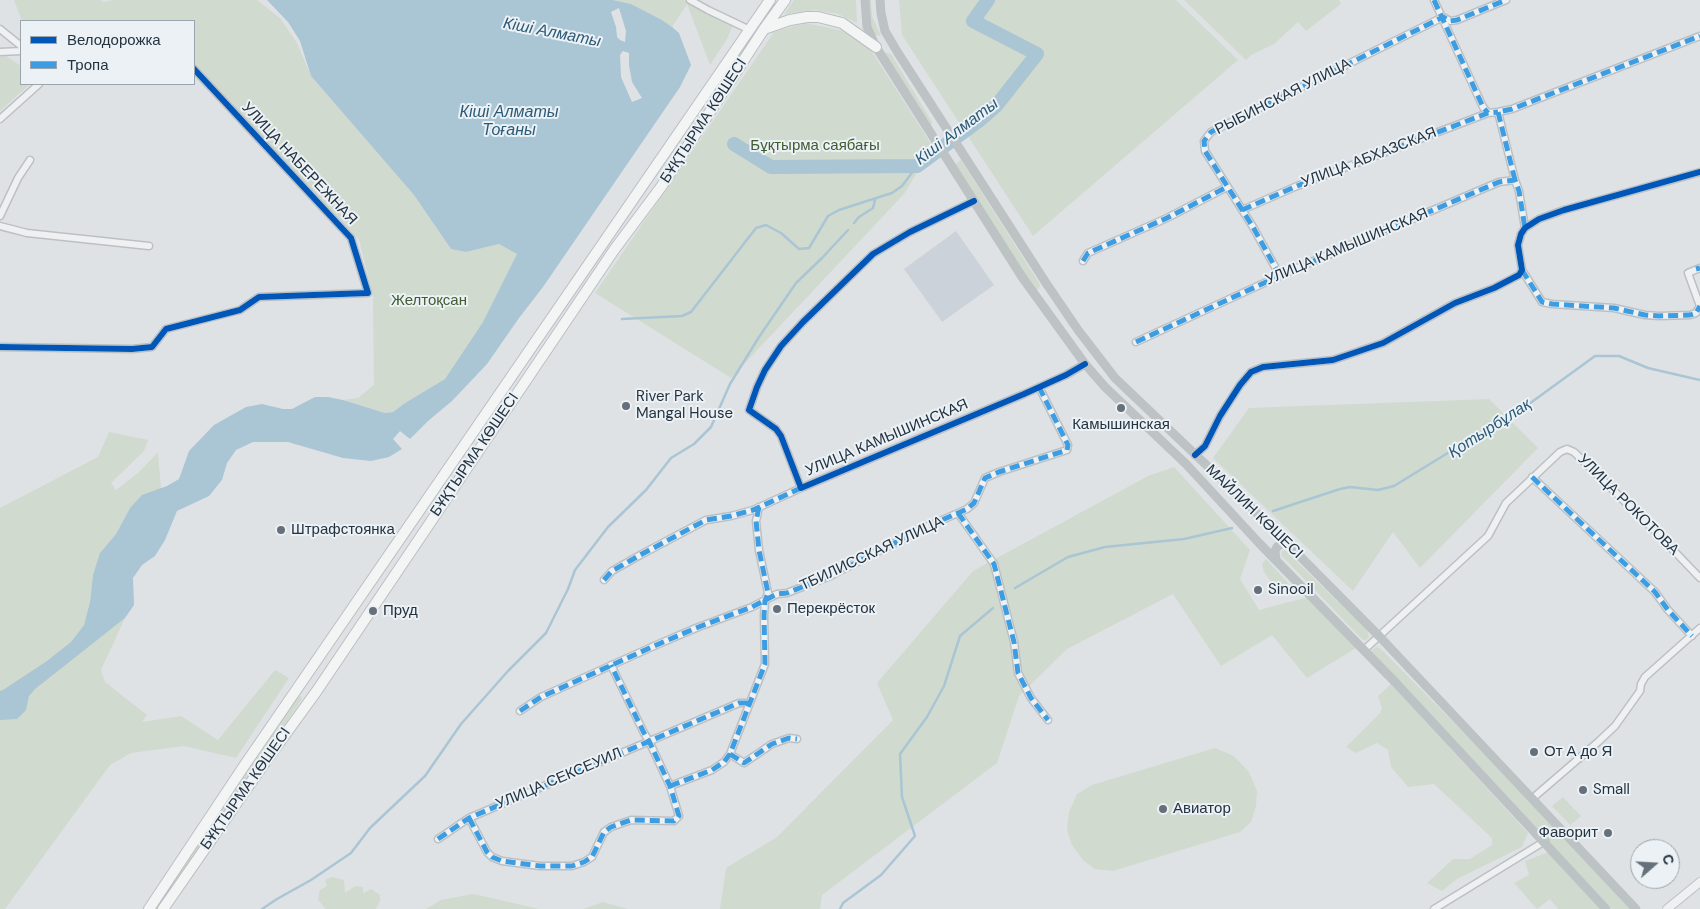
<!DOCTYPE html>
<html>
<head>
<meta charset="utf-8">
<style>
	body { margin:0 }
	#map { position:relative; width:1700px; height:909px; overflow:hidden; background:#dfe2e5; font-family:"DM Sans",sans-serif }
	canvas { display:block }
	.legend { position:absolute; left:20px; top:20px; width:175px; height:65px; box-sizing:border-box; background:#ebf1f5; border:1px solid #9ba5ad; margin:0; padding:6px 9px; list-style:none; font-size:15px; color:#243340 }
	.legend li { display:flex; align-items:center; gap:10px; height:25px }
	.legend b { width:25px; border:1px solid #9ba5ad }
	.north { position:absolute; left:1630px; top:839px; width:50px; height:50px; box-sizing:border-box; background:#ebf1f5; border:1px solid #9ba5ad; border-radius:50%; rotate:71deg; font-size:14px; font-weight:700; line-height:20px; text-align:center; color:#243340 }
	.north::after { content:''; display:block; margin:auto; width:18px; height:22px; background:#65707a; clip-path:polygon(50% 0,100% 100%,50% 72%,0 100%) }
</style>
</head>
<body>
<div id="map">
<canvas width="1700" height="909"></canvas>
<ul class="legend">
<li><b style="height:6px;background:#0057b8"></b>Велодорожка</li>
<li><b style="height:6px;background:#3c9de3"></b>Тропа</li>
</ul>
<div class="north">С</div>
</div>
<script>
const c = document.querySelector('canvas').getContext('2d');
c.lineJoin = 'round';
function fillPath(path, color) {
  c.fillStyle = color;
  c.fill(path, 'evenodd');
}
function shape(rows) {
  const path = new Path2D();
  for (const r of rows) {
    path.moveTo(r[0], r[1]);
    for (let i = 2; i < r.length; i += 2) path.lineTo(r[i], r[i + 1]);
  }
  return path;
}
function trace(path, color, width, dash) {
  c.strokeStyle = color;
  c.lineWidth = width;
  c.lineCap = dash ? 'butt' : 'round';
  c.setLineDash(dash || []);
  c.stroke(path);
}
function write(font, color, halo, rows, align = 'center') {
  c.font = font + ' "DM Sans",sans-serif';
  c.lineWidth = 4;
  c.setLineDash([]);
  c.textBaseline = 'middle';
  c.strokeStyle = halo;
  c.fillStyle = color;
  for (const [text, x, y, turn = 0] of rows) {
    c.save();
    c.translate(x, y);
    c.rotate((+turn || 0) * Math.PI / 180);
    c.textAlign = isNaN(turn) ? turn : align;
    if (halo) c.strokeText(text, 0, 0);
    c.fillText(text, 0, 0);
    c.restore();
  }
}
fillPath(shape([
	[956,231,994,285,942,322,904,269]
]), '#ccd2d9');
fillPath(shape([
	[14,0,100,0,104,2,113,0,257,0,280,18,297,43,311,76,414,195,451,249,466,252,499,244,517,254,483,322,445,379,405,403,393,412,385,413,343,400,358,398,374,385,373,296,359,240,194,65,194,21,22,21],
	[613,0,699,0,697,4,688,4,733,25,727,39,710,65,687,4,672,27,662,20,631,4],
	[794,0,856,0,857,23,838,14,815,10,784,14],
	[868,0,871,0,872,16,881,36,874,35,871,27],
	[899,0,1176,0,1238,60,1033,236,902,35],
	[1184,0,1339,0,1341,4,1306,31,1298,22,1274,44,1251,55,1246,60],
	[805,23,840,30,869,47,933,147,904,194,731,378,595,293,774,32],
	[882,52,891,54,932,122,931,126],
	[6,56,21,66,21,84,30,84,0,111,0,57],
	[961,160,1039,283,1040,286,1037,291,1034,291,955,164],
	[1489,399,1538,448,1420,568,1393,532,1353,591,1213,458,1249,408],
	[109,432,148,440,144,451,111,483,116,490,139,472,158,452,161,489,142,496,130,508,116,534,102,551,93,575,90,602,84,625,72,641,75,656,125,618,101,670,105,682,147,715,142,722,181,716,218,740,275,670,289,678,236,758,184,746,131,753,110,765,5,909,0,909,0,508,98,457],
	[1174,467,1250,550,1240,579,1259,610,1308,597,1356,648,1307,678,1272,635,1221,666,1173,594,1067,649,1019,696,997,763,822,895,820,909,720,909,726,868,777,837,893,720,877,683,973,571,1148,476],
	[1285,550,1367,630,1369,637,1366,640,1363,640,1281,555,1282,551],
	[1266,559,1289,584,1286,587,1276,588,1264,572,1262,564],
	[1376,647,1381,649,1547,817,1631,909,1612,909,1373,657,1371,651],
	[1391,684,1528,833,1522,847,1457,879,1442,891,1427,883,1453,859,1470,859,1492,845,1492,838,1434,784,1408,787,1391,767,1388,750,1377,743,1356,753,1346,747,1380,713,1382,709,1378,696],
	[301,696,302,699,275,739,158,909,152,909,297,697],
	[1215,748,1234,756,1249,772,1257,791,1256,806,1251,822,1240,832,1113,871,1095,869,1083,860,1072,845,1067,830,1069,812,1077,794,1092,785],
	[1563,797,1581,816,1570,825,1552,806],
	[1549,852,1600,909,1558,909,1550,899,1537,909,1514,883,1529,875,1525,861],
	[332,877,344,880,345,893,355,886,363,887,363,893,371,889,380,895,380,901,376,909,325,909,318,899,320,890,327,886,325,880],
	[473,894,474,894,539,909,426,909,441,900],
	[603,902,628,909,583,909]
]), '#d1dace');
fillPath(shape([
	[267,0,613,0,631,4,662,20,672,27,679,33,691,65,680,87,543,287,519,318,487,364,452,401,428,421,410,439,400,431,393,439,402,449,389,457,371,461,343,458,288,442,253,442,236,450,227,463,222,480,209,496,177,511,165,540,155,556,142,565,133,578,134,605,125,618,35,689,29,696,26,710,17,719,0,720,0,691,3,690,47,661,71,642,84,625,90,602,93,575,100,553,116,534,130,508,142,495,167,486,179,479,189,451,214,425,246,407,262,404,283,409,292,409,315,397,328,397,343,400,385,413,393,412,405,403,445,379,483,322,517,254,499,244,466,252,451,249,414,195,311,76,300,41,288,22],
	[619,8,626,31,625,42,620,40,617,37,616,27,611,12],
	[623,51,629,53,629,65,632,82,642,98,632,102,621,77,620,55]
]), '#aac5d4');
trace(shape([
	[854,223,859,217,873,208,875,200],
	[622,319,682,316,691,312,756,228,766,225,781,233,799,249,809,248,828,216,839,210,892,193,902,186,917,166],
	[1273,511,1340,489,1350,487,1378,490,1394,486,1451,451,1489,433,1595,356,1619,356,1648,368,1700,380],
	[1015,588,1068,557,1105,547,1184,539,1232,528],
	[262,909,277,899,311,880,351,853,370,828,425,776,461,724,508,671,546,633,568,589,575,570,608,527,646,490,671,458,694,444,711,427,730,384,759,337,796,283,822,258,848,230],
	[840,909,843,903,881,875,915,836,902,797,900,754,927,717,944,686,960,636,993,608]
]), '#aac5d4', 2.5);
trace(shape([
	[734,144,771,167,917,166,981,119,996,106,1037,54,973,21,988,0]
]), '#aac5d4', 14);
const minor = shape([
	[690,0,708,10,750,30],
	[1434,0,1483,107,1488,113],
	[0,29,21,46],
	[0,52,21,51],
	[0,119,39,84],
	[1515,180,1498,112,1512,109,1700,36],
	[974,201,910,232,873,254,803,322,781,346,765,370,757,387,749,410,776,429,781,436,801,488,1024,394,1066,375,1085,364],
	[1242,210,1297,186,1488,113,1498,112],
	[0,216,18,178,30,160],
	[0,226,27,233,149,246],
	[1083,261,1088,253,1167,218,1227,187],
	[1522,270,1542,302,1552,304,1614,308,1645,315,1659,316,1690,315,1696,313,1700,306],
	[1280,276,1253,227,1205,151,1204,141,1211,132,1443,17,1450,21,1457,20,1506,0],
	[1700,306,1688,273,1700,268],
	[1136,342,1288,272,1499,182,1515,180,1519,191,1525,228],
	[0,347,132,349,152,347,166,329,240,310,259,297,368,293,351,238,194,69],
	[1195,455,1205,446,1220,416,1240,385,1251,372,1263,367,1333,360,1383,343,1455,303,1494,288,1519,275,1522,270,1518,245,1521,234,1525,228,1539,219,1564,210,1700,172],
	[1532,477,1655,592,1668,610,1692,636],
	[958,513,994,564,1014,642,1018,673,1031,698,1048,720],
	[604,580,612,571,642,554,706,520,731,516,753,510,801,488],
	[1364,650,1488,536,1506,503,1560,452,1567,449,1574,452,1652,528,1700,578],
	[520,711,541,697,654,646,696,628,752,607,777,594,787,593,830,576,924,528,967,509,974,503,985,478,999,472,1067,450,1068,445,1039,387],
	[730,754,744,763,772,744,789,738,797,739],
	[670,786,712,770,724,762,730,754,765,664,764,615,765,601,768,593,759,550,756,521,759,507],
	[1533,798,1598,742,1615,726,1640,691,1641,684,1645,677,1700,628],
	[469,818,487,852,492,857,502,861,540,866,572,866,584,862,592,857,604,832,611,827,631,820,674,821,679,816,670,786,649,741,644,733,611,665],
	[438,839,469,818,739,703,749,703],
	[1434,909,1545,841]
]);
const tertiary = shape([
	[1667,909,1700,882]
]);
const primary = shape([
	[764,29,790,20,807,17,818,17,842,23,876,47],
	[149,909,244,766,770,0],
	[163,909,263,765,316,692,614,250,661,187,764,29,785,0]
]);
trace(minor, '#bdc0c3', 9);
trace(tertiary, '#bdc0c3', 10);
trace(primary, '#bbbfc3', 12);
trace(minor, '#eef0f2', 6);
trace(tertiary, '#eef0f2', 8);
trace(shape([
	[865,0,867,27,876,47,1022,277,1085,364,1105,387,1186,464,1259,543,1395,682,1606,909],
	[880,0,881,13,885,31,898,53,1046,283,1078,330,1115,378,1263,519,1379,636,1636,909],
	[1276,560,1275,551,1277,547,1282,543,1287,543]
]), '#bdc2c5', 9);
trace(primary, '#f3f5f5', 10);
trace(shape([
	[1434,0,1483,107,1488,113],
	[1515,180,1498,112,1512,109,1700,36],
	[1242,210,1297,186,1488,113,1498,112],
	[1083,261,1088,253,1167,218,1227,187],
	[1696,269,1700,268],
	[1522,270,1542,302,1552,304,1614,308,1645,315,1659,316,1690,315,1696,313,1700,306],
	[1280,276,1253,227,1205,151,1204,141,1211,132,1443,17,1450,21,1457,20,1506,0],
	[1136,342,1288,272,1499,182,1515,180,1519,191,1525,228],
	[1532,477,1655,592,1668,610,1692,636],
	[958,513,994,564,1014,642,1018,673,1031,698,1048,720],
	[604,580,612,571,642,554,706,520,731,516,753,510,801,488],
	[520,711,541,697,654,646,696,628,752,607,777,594,787,593,830,576,924,528,967,509,974,503,985,478,999,472,1067,450,1068,445,1039,387],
	[730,754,744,763,772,744,789,738,797,739],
	[670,786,712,770,724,762,730,754,765,664,764,615,765,601,768,593,759,550,756,521,759,507],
	[469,818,487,852,492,857,502,861,540,866,572,866,584,862,592,857,604,832,611,827,631,820,674,821,679,816,670,786,649,741,644,733,611,665],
	[438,839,469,818,739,703,749,703]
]), '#3c9de3', 5, [10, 5]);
trace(shape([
	[974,201,910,232,873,254,803,322,781,346,765,370,757,387,749,410,776,429,781,436,801,488,1024,394,1066,375,1085,364],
	[0,347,132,349,152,347,166,329,240,310,259,297,368,293,351,238,194,69],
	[1195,455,1205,446,1220,416,1240,385,1251,372,1263,367,1333,360,1383,343,1455,303,1494,288,1519,275,1522,270,1518,245,1521,234,1525,228,1539,219,1564,210,1700,172]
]), '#0057b8', 6);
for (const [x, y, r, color] of [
	[626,406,5,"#65707a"],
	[1121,408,5,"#65707a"],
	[281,530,5,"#65707a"],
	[1258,590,5,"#65707a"],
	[777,609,5,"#65707a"],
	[373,611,5,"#65707a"],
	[1534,752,5,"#65707a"],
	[1583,790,5,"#65707a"],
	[1163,809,5,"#65707a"],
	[1608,833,5,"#65707a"]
]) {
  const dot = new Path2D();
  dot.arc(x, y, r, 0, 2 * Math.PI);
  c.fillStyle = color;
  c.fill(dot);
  trace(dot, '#ebf1f5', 2);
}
write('15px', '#243340', '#ebf1f5', [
	["РЫБИНСКАЯ УЛИЦА",1283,97,-27],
	["БҰҚТЫРМА КӨШЕСІ",704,121,-57],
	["УЛИЦА АБХАЗСКАЯ",1369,158,-21],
	["УЛИЦА НАБЕРЕЖНАЯ",299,164,47],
	["УЛИЦА КАМЫШИНСКАЯ",1347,247,-23],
	["УЛИЦА КАМЫШИНСКАЯ",887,438,-23],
	["БҰҚТЫРМА КӨШЕСІ",475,455,-56],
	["УЛИЦА РОКОТОВА",1628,505,45],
	["МАЙЛИН КӨШЕСІ",1254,512,44],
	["ТБИЛИССКАЯ УЛИЦА",872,554,-25],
	["УЛИЦА СЕКСЕУИЛ",559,779,-23],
	["БҰҚТЫРМА КӨШЕСІ",246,789,-55]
]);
write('15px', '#405d30', '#ebf1f5', [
	["Бұқтырма саябағы",815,146],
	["Желтоқсан",429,301]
]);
write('15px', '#243340', '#ebf1f5', [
	["River Park",636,397],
	["Mangal House",636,414],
	["Камышинская",1121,425,"center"],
	["Штрафстоянка",291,530],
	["Sinooil",1268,590],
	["Перекрёсток",787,609],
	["Пруд",383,611],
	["От А до Я",1544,752],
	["Small",1593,790],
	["Авиатор",1173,809],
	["Фаворит",1598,833,"right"]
], 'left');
write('italic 16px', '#2a5a77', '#ebf1f5', [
	["Кіші Алматы",552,33,11],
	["Кіші Алматы",509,113],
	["Тоғаны",509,131],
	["Кіші Алматы",957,132,-37],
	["Қотырбұлақ",1490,429,-33]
]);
</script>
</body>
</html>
